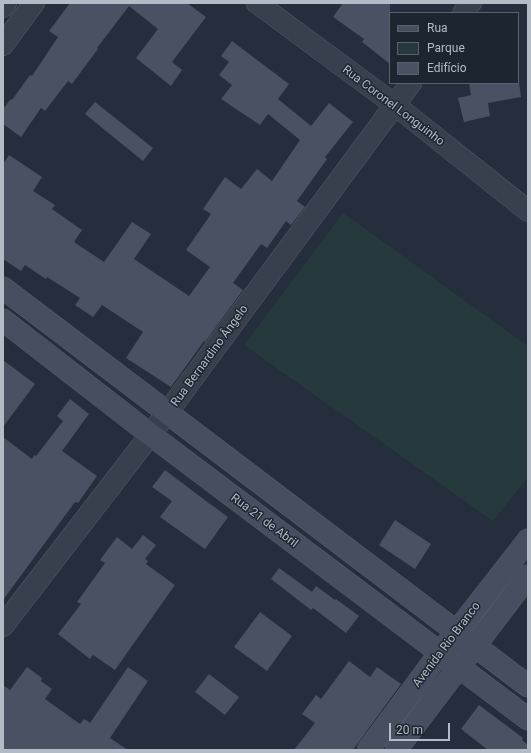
<!DOCTYPE html>
<html>
<head>
<meta charset="utf-8">
<style>
	body { margin:0 }
	#map { position:relative; width:531px; height:753px; overflow:hidden; background:#242e3c; font-family:Roboto,sans-serif }
	canvas { display:block }
	.frame { position:absolute; inset:0; border:4px solid #b3bbc7; pointer-events:none }
	.legend { position:absolute; left:389px; top:12px; width:130px; height:72px; box-sizing:border-box; background:#1d2531; border:1px solid #59616d; margin:0; padding:5px 7px; list-style:none; font-size:12px; color:#b3bbc7 }
	.legend li { display:flex; align-items:center; gap:8px; height:20px }
	.legend b { width:20px; border:1px solid #59616d }
	.scale { position:absolute; left:389px; top:723px; width:61px; height:18px; box-sizing:border-box; border:2px solid #b3bbc7; border-top:0; padding-left:5px; font-size:12px; line-height:14px; white-space:nowrap; color:#b3bbc7; -webkit-text-stroke:3px #1d2531; paint-order:stroke }
</style>
</head>
<body>
<div id="map">
<canvas width="531" height="753"></canvas>
<div class="frame"></div>
<ul class="legend">
<li><b style="height:5px;background:#454f5f"></b>Rua</li>
<li><b style="height:11px;background:#263a3d"></b>Parque</li>
<li><b style="height:11px;background:#485262"></b>Edifício</li>
</ul>
<div class="scale">20 m</div>
</div>
<script>
const c = document.querySelector('canvas').getContext('2d');
c.lineJoin = 'round';
function fillPath(path, color) {
  c.fillStyle = color;
  c.fill(path, 'evenodd');
}
function shape(rows) {
  const path = new Path2D();
  for (const r of rows) {
    path.moveTo(r[0], r[1]);
    for (let i = 2; i < r.length; i += 2) path.lineTo(r[i], r[i + 1]);
  }
  return path;
}
function trace(path, color, width, dash) {
  c.strokeStyle = color;
  c.lineWidth = width;
  c.lineCap = dash ? 'butt' : 'round';
  c.setLineDash(dash || []);
  c.stroke(path);
}
function write(font, color, halo, rows, align = 'center') {
  c.font = font + ' Roboto,sans-serif';
  c.lineWidth = 3;
  c.setLineDash([]);
  c.textBaseline = 'middle';
  c.strokeStyle = halo;
  c.fillStyle = color;
  for (const [text, x, y, turn = 0] of rows) {
    c.save();
    c.translate(x, y);
    c.rotate((+turn || 0) * Math.PI / 180);
    c.textAlign = isNaN(turn) ? turn : align;
    if (halo) c.strokeText(text, 0, 0);
    c.fillText(text, 0, 0);
    c.restore();
  }
}
fillPath(shape([
	[343,213,528,346,528,477,493,521,244,345]
]), '#263a3d');
fillPath(shape([
	[70,3,187,3,206,17,172,62,182,70,171,86,136,58,158,29,129,6,97,48,98,49,72,84,68,81,45,111,41,108,21,137,3,124,3,109,11,99,12,100,30,75,32,76,58,37,49,31],
	[343,3,390,3,390,64,362,42,364,39,333,17],
	[232,41,289,84,278,99,311,126,329,103,353,122,325,157,327,159,297,201,305,207,291,225,286,221,267,248,261,244,233,283,243,290,205,342,204,341,171,387,126,358,143,332,102,305,93,317,75,305,80,298,47,277,46,279,25,265,21,271,3,259,3,164,9,155,42,177,33,191,55,205,52,209,82,230,74,242,104,262,132,222,151,234,134,259,189,296,210,267,186,250,211,214,203,209,225,177,241,189,257,169,272,181,300,140,268,114,260,125,221,99,232,85,219,75,229,62,221,56],
	[469,83,519,83,521,97,488,103,490,116,464,122,458,98,471,95],
	[95,102,153,148,143,161,85,114],
	[3,360,35,384,3,427],
	[70,399,89,414,62,451,97,476,78,503,75,502,3,600,3,437,32,459,34,455,36,456,63,421,57,416],
	[165,470,206,501,228,517,205,549,160,517,172,501,152,487],
	[395,520,431,544,415,569,379,545],
	[143,535,156,545,145,559,148,561,146,564,175,585,115,670,93,655,90,659,58,634,81,604,77,602,105,563,100,560,117,537,132,549],
	[279,568,312,592,316,586,335,600,336,599,359,616,346,633,313,608,311,610,271,579],
	[260,612,292,636,267,671,234,647],
	[349,661,370,677,377,667,401,684,353,750,294,750,315,723,302,714,316,695,321,699],
	[27,667,42,678,41,681,52,689,45,699,80,724,84,719,90,723,128,667,148,681,110,738,128,750,3,750,3,685,10,690],
	[209,674,239,697,225,715,195,692],
	[479,705,523,738,522,740,528,745,528,750,488,750,461,729]
]), '#485262');
const street = shape([
	[257,3,395,105,528,211],
	[3,7,6,3],
	[463,13,471,3],
	[3,45,34,3],
	[3,626,167,413,411,83]
]);
const secondary = shape([
	[3,288,528,686],
	[3,320,151,435,528,719],
	[368,750,439,654,528,540],
	[396,750,528,576]
]);
trace(street, '#555e6a', 22);
trace(secondary, '#555e6a', 23);
trace(street, '#37404c', 21);
trace(secondary, '#454f5f', 22);
write('12px', '#b3bbc7', '#1d2531', [
	["Rua Coronel Longuinho",393,106,37],
	["Rua Bernardino Ângelo",210,356,-54],
	["Rua 21 de Abril",264,521,37],
	["Avenida Rio Branco",447,645,-53]
]);
</script>
</body>
</html>
